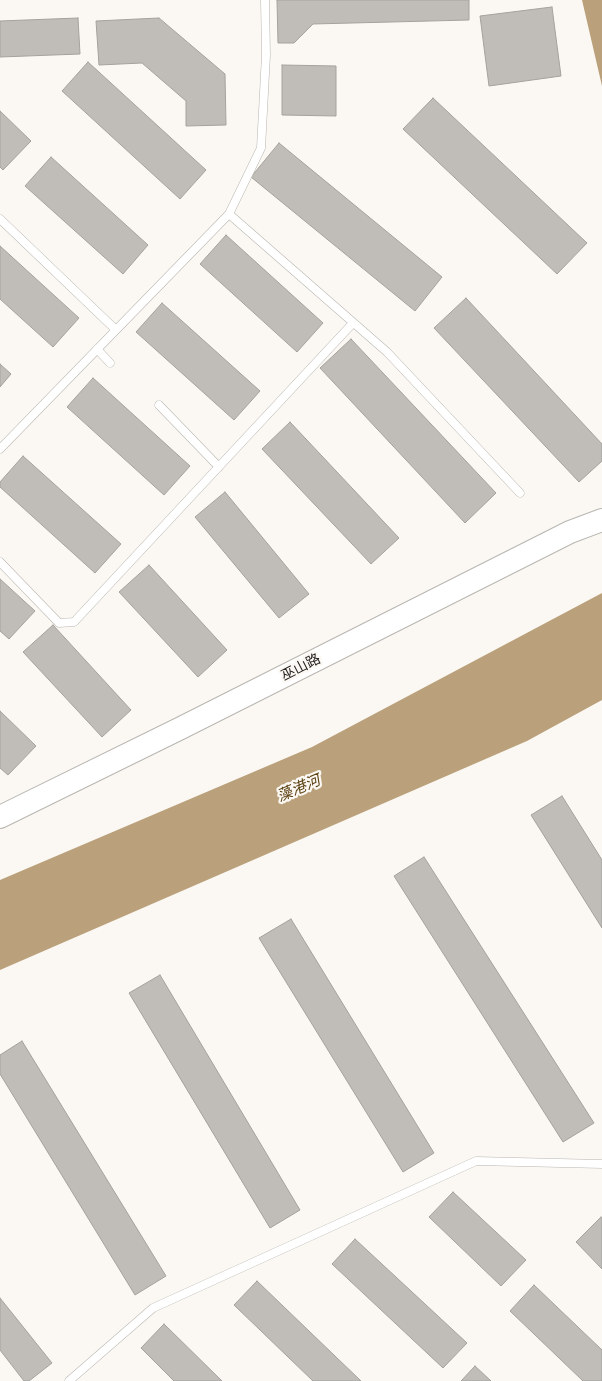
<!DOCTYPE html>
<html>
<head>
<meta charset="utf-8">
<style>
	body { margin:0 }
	canvas { display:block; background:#fbf8f3 }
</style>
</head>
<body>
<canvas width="602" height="1381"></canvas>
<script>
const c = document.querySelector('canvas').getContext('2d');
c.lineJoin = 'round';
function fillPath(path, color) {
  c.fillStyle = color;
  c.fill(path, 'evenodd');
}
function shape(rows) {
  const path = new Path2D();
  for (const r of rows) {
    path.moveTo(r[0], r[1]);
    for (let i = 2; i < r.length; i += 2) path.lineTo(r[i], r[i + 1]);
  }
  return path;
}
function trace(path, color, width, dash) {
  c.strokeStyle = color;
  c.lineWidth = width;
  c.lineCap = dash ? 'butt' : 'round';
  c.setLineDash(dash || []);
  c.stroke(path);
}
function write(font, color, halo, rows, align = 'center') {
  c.font = font + ' "Varela Round","Noto Sans SC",sans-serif';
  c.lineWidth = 4.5;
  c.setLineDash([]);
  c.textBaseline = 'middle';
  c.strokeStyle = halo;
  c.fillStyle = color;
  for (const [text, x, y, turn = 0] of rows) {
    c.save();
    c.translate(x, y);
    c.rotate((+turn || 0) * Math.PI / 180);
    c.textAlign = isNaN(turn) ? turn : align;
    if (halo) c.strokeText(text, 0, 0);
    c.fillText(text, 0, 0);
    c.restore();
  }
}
fillPath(shape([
	[582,0,602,0,602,86],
	[602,593,602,700,527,741,0,970,0,880,312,747]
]), '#baa17b');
const building = shape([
	[277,0,469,0,469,20,313,24,294,43,278,43,277,0],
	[552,7,561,76,489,86,480,16,552,7],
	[78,18,80,54,0,57,0,21,78,18],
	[159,18,225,74,226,125,186,126,186,101,142,63,99,65,96,21,159,18],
	[88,62,206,170,180,199,62,91,88,62],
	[282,65,336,66,336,116,282,115,282,65],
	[433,98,587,243,557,274,403,129,433,98],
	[0,111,31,141,3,170,0,167,0,111],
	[279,143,442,277,415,311,251,177,279,143],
	[51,157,148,245,123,274,25,186,51,157],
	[226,235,323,323,297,352,200,264,226,235],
	[0,246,79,318,53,347,0,299,0,246],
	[466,298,602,444,602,461,579,482,434,328,466,298],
	[162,303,260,391,234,420,136,332,162,303],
	[351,339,496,493,465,523,320,368,351,339],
	[0,364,11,374,0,387,0,364],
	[93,378,190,466,164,495,67,407,93,378],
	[290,422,399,538,371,564,262,449,290,422],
	[23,456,121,544,95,573,0,487,0,482,23,456],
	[225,492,309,594,279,618,195,517,225,492],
	[149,565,227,650,198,677,119,592,149,565],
	[0,579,35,611,9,639,0,631,0,579],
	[53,625,131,710,102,737,23,652,53,625],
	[0,711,36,746,8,775,0,768,0,711],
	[562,796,602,860,602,928,531,815,562,796],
	[424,857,594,1123,563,1142,394,876,424,857],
	[291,919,434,1153,403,1172,259,938,291,919],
	[160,975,300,1210,270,1228,129,993,160,975],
	[22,1041,166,1276,135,1295,0,1074,0,1055,22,1041],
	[453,1192,526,1260,501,1286,429,1217,453,1192],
	[601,1217,602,1219,602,1269,576,1242,601,1217],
	[355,1239,467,1343,443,1368,332,1264,355,1239],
	[257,1281,361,1381,313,1381,234,1305,257,1281],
	[534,1285,602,1350,602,1381,583,1381,510,1311,534,1285],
	[0,1298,52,1363,29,1381,24,1381,0,1350,0,1298],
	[164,1324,222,1381,174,1381,141,1348,164,1324],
	[475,1366,491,1381,461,1381,475,1366]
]);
fillPath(building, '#c0bdb9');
trace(building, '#a5a29e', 1);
const lane = shape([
	[229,214,387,352,520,493],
	[0,219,116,330],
	[97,349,110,363],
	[159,405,219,467],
	[0,449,229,214,261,148,266,55,265,0],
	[0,562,59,623,74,622,353,323],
	[69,1381,153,1308,476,1161,602,1164]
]);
const secondary = shape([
	[0,817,181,728,570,532,602,520]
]);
trace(lane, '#b9b6b1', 9);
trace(secondary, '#b9b6b1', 24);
trace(lane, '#fff', 8);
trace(secondary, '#fff', 22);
write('14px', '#262523', '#fbf8f3', [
	["巫山路",301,668,-27]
]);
write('italic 15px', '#5d4213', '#fbf8f3', [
	["藻港河",299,789,-23]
]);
</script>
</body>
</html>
